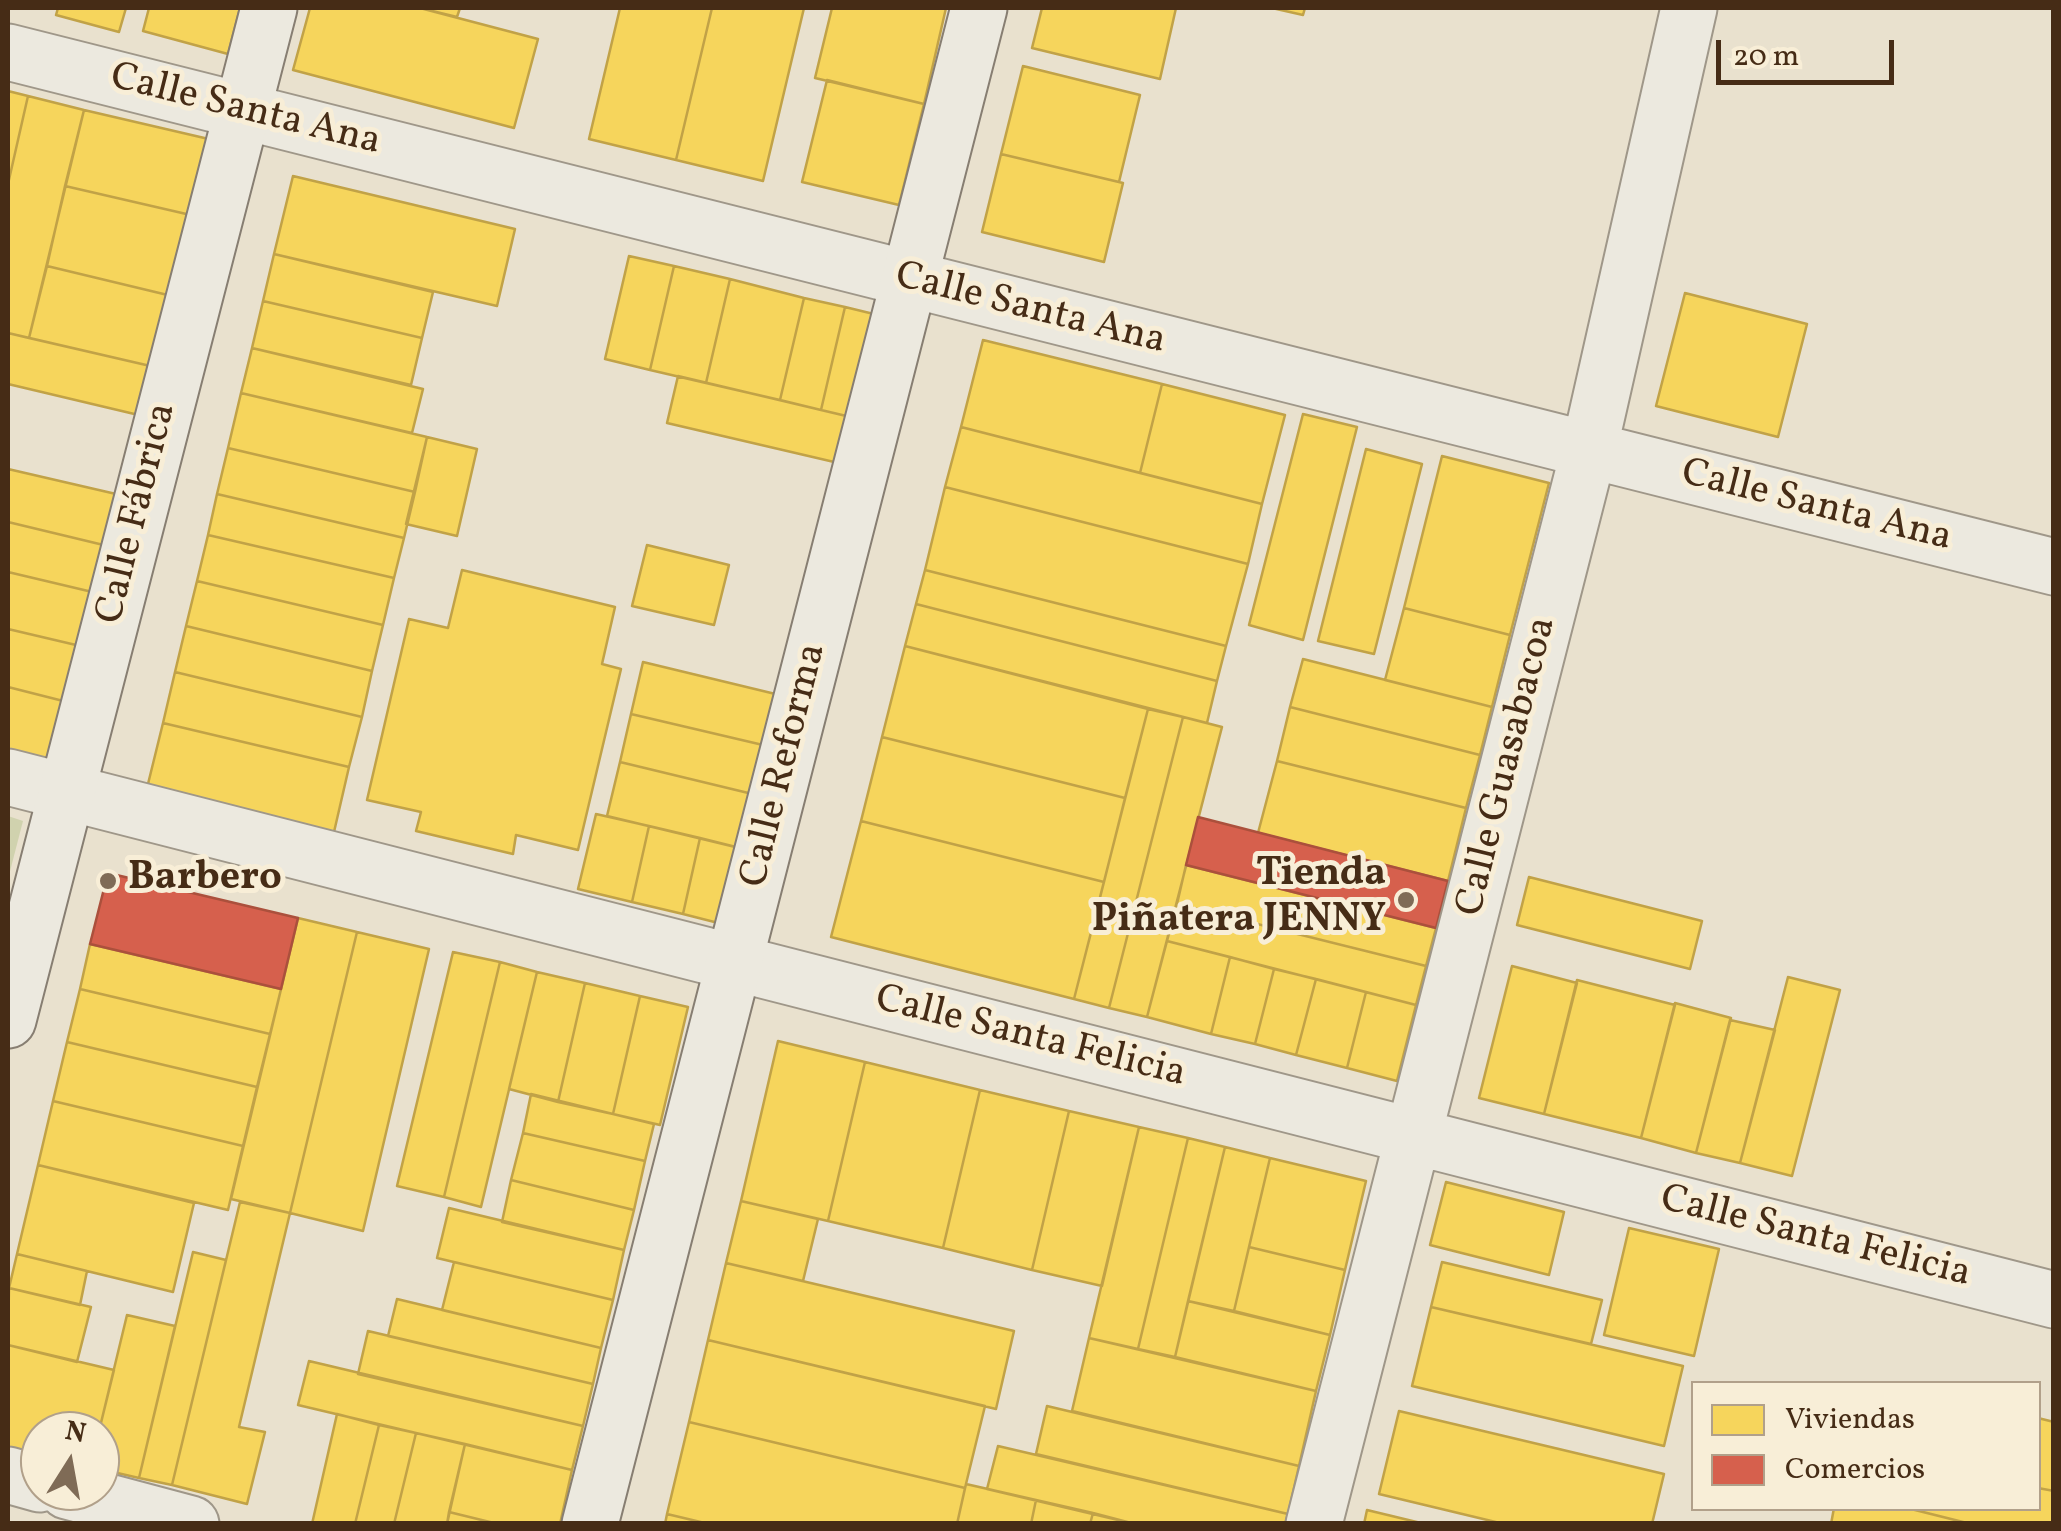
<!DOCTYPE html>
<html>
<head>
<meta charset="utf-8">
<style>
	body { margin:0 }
	#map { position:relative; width:2061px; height:1531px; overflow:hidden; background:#e9e1ce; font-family:Vollkorn,serif }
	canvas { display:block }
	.frame { position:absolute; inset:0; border:10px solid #462c16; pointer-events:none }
	.legend { position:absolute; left:1691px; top:1381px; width:350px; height:130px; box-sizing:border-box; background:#f8eed7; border:2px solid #b1a08a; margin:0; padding:12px 18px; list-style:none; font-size:30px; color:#462c16 }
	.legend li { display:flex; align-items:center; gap:20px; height:50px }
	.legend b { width:50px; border:2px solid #b1a08a }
	.north { position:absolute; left:20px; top:1411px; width:100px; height:100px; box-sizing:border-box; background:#f8eed7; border:2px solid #b1a08a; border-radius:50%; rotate:11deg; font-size:28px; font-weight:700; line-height:40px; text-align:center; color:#462c16 }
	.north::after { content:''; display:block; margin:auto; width:35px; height:45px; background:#7f6b56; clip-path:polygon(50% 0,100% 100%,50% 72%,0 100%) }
	.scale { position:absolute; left:1716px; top:40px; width:178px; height:45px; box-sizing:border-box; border:5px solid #462c16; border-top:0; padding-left:12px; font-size:30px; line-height:35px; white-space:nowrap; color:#462c16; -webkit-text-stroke:8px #f8eed7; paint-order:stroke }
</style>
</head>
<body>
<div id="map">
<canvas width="2061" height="1531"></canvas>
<div class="frame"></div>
<ul class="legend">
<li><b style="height:28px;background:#f6d55c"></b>Viviendas</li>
<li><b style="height:28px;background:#d6604d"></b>Comercios</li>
</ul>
<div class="north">N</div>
<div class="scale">20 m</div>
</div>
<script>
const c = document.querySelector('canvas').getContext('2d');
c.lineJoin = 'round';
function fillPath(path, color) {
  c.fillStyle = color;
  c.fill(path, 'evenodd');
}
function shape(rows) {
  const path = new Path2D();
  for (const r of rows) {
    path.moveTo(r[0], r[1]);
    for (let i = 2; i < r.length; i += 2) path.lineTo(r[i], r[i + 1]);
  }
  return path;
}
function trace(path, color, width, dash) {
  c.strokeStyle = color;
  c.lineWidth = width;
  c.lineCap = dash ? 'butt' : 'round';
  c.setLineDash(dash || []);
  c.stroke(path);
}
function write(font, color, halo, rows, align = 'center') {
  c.font = font + ' Vollkorn,serif';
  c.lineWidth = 10;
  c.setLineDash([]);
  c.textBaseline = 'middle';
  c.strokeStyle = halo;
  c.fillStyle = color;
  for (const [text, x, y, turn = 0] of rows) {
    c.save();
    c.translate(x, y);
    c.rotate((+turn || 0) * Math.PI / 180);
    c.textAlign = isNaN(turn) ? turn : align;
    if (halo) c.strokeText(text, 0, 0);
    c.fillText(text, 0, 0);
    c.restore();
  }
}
fillPath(shape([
	[8,816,23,821,8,879]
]), '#d0d2ae');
const homes = shape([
	[58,8,126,8,119,32,56,15,58,8],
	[149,8,240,8,228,54,143,31,149,8],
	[310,8,420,8,538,39,514,128,293,70,310,8],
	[420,8,460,8,457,17,420,8],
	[620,8,712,8,676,160,589,139,620,8],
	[712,8,804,8,763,181,676,160,712,8],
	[832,8,946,8,924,104,815,78,832,8],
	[1042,8,1176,8,1160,79,1032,48,1042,8],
	[1272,8,1305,8,1303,15,1272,8],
	[1023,66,1140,95,1119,182,1001,154,1023,66],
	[827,80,924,104,899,205,802,182,827,80],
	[8,91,28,96,8,184,8,91],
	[28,96,84,110,29,338,8,333,8,184,28,96],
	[84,110,213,140,195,216,65,186,84,110],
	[1001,154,1123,183,1104,262,982,232,1001,154],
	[293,176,515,229,497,306,274,254,293,176],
	[65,186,195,216,176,297,47,266,65,186],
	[274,254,433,292,422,338,263,301,274,254],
	[629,256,674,266,650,370,605,359,629,256],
	[47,266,176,297,159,368,29,338,47,266],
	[674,266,730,279,706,383,650,370,674,266],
	[730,279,804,298,780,400,706,383,730,279],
	[1685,293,1807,324,1778,437,1656,406,1685,293],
	[804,298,845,307,821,410,780,400,804,298],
	[263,301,422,338,411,385,252,348,263,301],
	[845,307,882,316,859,419,821,410,845,307],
	[8,333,159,368,147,417,8,384,8,333],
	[983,340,1162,384,1140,473,961,427,983,340],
	[252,348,423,389,412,433,241,393,252,348],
	[678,376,859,419,847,465,667,423,678,376],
	[1162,384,1285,415,1262,504,1140,473,1162,384],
	[241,393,427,437,415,492,228,448,241,393],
	[1303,414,1357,427,1303,640,1249,625,1303,414],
	[961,427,1262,504,1248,564,945,487,961,427],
	[427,437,477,449,457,536,406,524,427,437],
	[228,448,415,492,404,538,217,494,228,448],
	[1366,449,1422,464,1374,654,1318,641,1366,449],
	[1442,456,1549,483,1510,635,1404,608,1442,456],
	[8,469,129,497,116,548,8,522,8,469],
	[945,487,1248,564,1226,646,925,570,945,487],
	[217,494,404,538,394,578,208,535,217,494],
	[8,522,116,548,105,595,8,572,8,522],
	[208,535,394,578,383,625,197,581,208,535],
	[647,545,729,565,714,625,632,606,647,545],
	[462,570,615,607,602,664,621,669,578,850,516,835,513,854,416,831,421,812,367,800,409,619,448,628,462,570],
	[925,570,1226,646,1217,681,916,604,925,570],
	[8,572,105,595,93,649,8,629,8,572],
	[197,581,383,625,372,671,186,626,197,581],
	[916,604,1217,681,1207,723,905,646,916,604],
	[1404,608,1510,635,1492,707,1385,680,1404,608],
	[186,626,372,671,362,717,175,672,186,626],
	[8,629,93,649,79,705,8,687,8,629],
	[905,646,1148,709,1125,798,882,737,905,646],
	[1303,659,1492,707,1480,755,1290,707,1303,659],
	[643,662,792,698,780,749,631,714,643,662],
	[175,672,362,717,349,767,163,723,175,672],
	[8,687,79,705,65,764,8,750,8,687],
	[1290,707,1480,755,1466,808,1277,761,1290,707],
	[1148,709,1183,717,1109,1008,1074,999,1148,709],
	[631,714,780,749,769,798,620,762,631,714],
	[1183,717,1222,727,1147,1017,1109,1008,1183,717],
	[163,723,349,767,334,832,147,788,163,723],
	[882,737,1125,798,1104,882,861,821,882,737],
	[1277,761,1466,808,1448,881,1258,833,1277,761],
	[620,762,769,798,756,852,607,816,620,762],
	[596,814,649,826,632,902,578,889,596,814],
	[861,821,1104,882,1074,999,831,937,861,821],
	[649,826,700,838,683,914,632,902,649,826],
	[700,838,756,852,738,928,683,914,700,838],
	[1186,865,1436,928,1426,966,1177,904,1186,865],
	[1529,877,1702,921,1690,969,1517,925,1529,877],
	[1177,904,1426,966,1416,1005,1167,941,1177,904],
	[298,918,357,932,290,1213,231,1199,298,918],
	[357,932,429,949,363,1231,290,1213,357,932],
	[1167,941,1230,957,1211,1034,1147,1017,1167,941],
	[90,944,281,989,270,1034,80,989,90,944],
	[453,952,500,962,444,1197,397,1186,453,952],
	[1230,957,1274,969,1255,1044,1211,1034,1230,957],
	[500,962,537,972,481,1207,444,1197,500,962],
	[1512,966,1577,983,1544,1114,1479,1098,1512,966],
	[1274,969,1316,979,1296,1055,1255,1044,1274,969],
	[537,972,585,983,558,1102,509,1089,537,972],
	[1788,977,1840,990,1792,1176,1740,1163,1788,977],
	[1316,979,1366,992,1347,1068,1296,1055,1316,979],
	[1577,980,1675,1005,1641,1138,1544,1114,1577,980],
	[585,983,640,996,613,1114,558,1102,585,983],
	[80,989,270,1034,257,1087,67,1042,80,989],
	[1366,992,1416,1005,1397,1081,1347,1068,1366,992],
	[640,996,688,1007,660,1125,613,1114,640,996],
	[1675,1003,1731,1018,1696,1153,1641,1138,1675,1003],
	[1730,1020,1775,1030,1740,1163,1696,1153,1730,1020],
	[778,1041,865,1062,828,1221,741,1201,778,1041],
	[67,1042,257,1087,243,1146,53,1101,67,1042],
	[865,1062,980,1090,943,1248,828,1221,865,1062],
	[980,1090,1069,1111,1032,1270,943,1248,980,1090],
	[531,1094,654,1124,645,1161,523,1133,531,1094],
	[53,1101,243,1146,228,1210,38,1165,53,1101],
	[1069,1111,1139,1127,1102,1286,1032,1270,1069,1111],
	[1139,1127,1188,1138,1138,1349,1089,1338,1139,1127],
	[523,1133,645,1161,634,1210,511,1180,523,1133],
	[1188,1138,1225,1147,1175,1357,1138,1349,1188,1138],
	[1225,1147,1270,1158,1234,1311,1188,1301,1225,1147],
	[1270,1158,1366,1181,1345,1270,1249,1247,1270,1158],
	[38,1165,194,1203,173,1292,17,1254,38,1165],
	[511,1180,634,1210,624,1250,502,1222,511,1180],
	[1446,1182,1564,1212,1549,1275,1430,1245,1446,1182],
	[741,1201,818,1219,803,1281,726,1263,741,1201],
	[240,1202,290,1213,239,1427,265,1432,247,1504,172,1485,240,1202],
	[449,1208,624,1250,613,1300,437,1258,449,1208],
	[1629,1228,1719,1249,1694,1356,1604,1335,1629,1228],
	[1249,1247,1345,1270,1330,1335,1234,1311,1249,1247],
	[193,1252,226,1260,172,1485,139,1478,193,1252],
	[17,1254,87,1271,80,1305,9,1288,17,1254],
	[454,1262,613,1300,601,1348,442,1310,454,1262],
	[1442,1262,1602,1300,1591,1344,1431,1307,1442,1262],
	[726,1263,1014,1331,996,1409,708,1340,726,1263],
	[9,1288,91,1307,77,1362,8,1345,9,1288],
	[397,1299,601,1348,593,1384,388,1336,397,1299],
	[1188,1301,1330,1335,1316,1391,1175,1357,1188,1301],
	[1431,1307,1683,1366,1664,1446,1412,1386,1431,1307],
	[127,1315,175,1326,139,1478,100,1469,99,1431,127,1315],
	[368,1331,593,1384,583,1426,358,1374,368,1331],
	[1089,1338,1316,1391,1299,1466,1072,1411,1089,1338],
	[708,1340,985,1406,965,1488,689,1422,708,1340],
	[8,1345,114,1370,99,1431,40,1431,40,1455,8,1447,8,1345],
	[309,1361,583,1426,572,1470,298,1405,309,1361],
	[1047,1406,1299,1466,1288,1514,1036,1454,1047,1406],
	[1399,1411,1664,1474,1652,1524,1504,1524,1379,1494,1399,1411],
	[337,1414,379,1425,355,1524,312,1524,337,1414],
	[2038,1418,2054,1422,2054,1491,2038,1488,2038,1418],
	[689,1422,965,1488,957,1524,709,1524,667,1514,689,1422],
	[379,1425,416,1433,394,1524,355,1524,379,1425],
	[416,1433,465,1444,447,1524,394,1524,416,1433],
	[465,1444,572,1470,560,1524,498,1524,449,1512,465,1444],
	[998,1446,1288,1514,1285,1524,1135,1524,987,1489,998,1446],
	[966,1484,1036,1500,1031,1524,957,1524,966,1484],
	[2038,1488,2054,1491,2054,1524,1971,1524,1907,1508,2038,1508,2038,1488],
	[1036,1500,1093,1513,1090,1524,1031,1524,1036,1500],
	[1834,1508,1907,1508,1971,1524,1831,1524,1834,1508],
	[1367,1510,1425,1524,1364,1524,1367,1510],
	[449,1512,498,1524,447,1524,449,1512],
	[1093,1513,1135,1524,1090,1524,1093,1513],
	[667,1514,709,1524,665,1524,667,1514]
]);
fillPath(homes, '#f6d55c');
trace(homes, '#c1a247', 2.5);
const shops = shape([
	[1198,817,1448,881,1436,928,1186,865,1198,817],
	[108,873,298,918,281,989,90,944,108,873]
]);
fillPath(shops, '#d6604d');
trace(shops, '#ab503c', 2.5);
const street = shape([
	[8,52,2054,567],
	[8,777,2054,1300],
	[8,1475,40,1484],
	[67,1491,191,1524],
	[1314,1524,1589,450,1689,8]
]);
const secondary = shape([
	[8,1020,269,8],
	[590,1524,979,8]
]);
trace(street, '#9f9789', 59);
trace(secondary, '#877e72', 59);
trace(street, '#ece9df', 55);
trace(secondary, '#ece9df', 55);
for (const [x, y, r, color] of [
	[108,881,10,"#7f6b56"],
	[1406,900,10,"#7f6b56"]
]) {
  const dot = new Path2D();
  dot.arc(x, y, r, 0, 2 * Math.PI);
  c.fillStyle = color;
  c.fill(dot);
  trace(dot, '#f8eed7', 4);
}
write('40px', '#462c16', '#f8eed7', [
	["Calle Santa Ana",245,112,14],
	["Calle Santa Ana",1030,311,14],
	["Calle Santa Ana",1816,508,14],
	["Calle Fábrica",139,514,-76],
	["Calle Reforma",786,766,-76],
	["Calle Guasabacoa",1509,767,-76],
	["Calle Santa Felicia",1030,1039,14],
	["Calle Santa Felicia",1815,1239,14]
]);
write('bold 40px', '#462c16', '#f8eed7', [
	["Tienda",1386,877],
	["Piñatera JENNY",1386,923],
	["Barbero",128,881,"left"]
], 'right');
</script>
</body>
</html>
